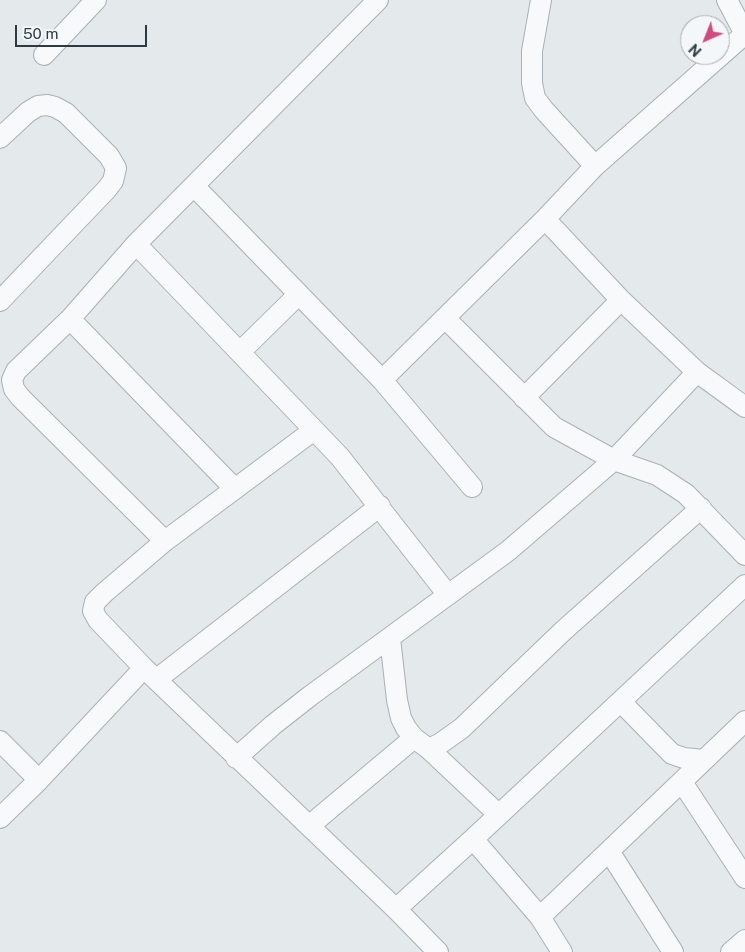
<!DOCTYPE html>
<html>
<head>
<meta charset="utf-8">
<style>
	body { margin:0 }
	#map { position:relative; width:745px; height:952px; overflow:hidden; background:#e4e9ec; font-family:"Public Sans",sans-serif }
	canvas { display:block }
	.north { position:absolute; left:680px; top:15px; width:50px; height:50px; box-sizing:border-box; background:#f4f7f9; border:1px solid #a4abb1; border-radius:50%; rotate:224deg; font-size:14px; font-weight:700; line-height:20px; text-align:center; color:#2b3a44 }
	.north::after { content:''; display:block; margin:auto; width:18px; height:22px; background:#ce4c7f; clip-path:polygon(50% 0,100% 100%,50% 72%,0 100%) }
	.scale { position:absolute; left:15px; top:25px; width:132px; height:22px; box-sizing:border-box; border:2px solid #2b3a44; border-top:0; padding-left:6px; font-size:15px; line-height:18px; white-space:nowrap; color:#2b3a44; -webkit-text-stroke:4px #f4f7f9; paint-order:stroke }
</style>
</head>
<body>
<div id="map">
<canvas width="745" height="952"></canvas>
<div class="north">N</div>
<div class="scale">50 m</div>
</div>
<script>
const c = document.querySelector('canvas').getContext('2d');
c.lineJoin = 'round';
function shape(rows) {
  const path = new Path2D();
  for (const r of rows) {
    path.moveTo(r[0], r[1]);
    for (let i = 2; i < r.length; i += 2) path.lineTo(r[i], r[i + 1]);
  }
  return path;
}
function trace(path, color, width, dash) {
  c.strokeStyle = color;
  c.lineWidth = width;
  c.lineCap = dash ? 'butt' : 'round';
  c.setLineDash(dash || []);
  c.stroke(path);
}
const street = shape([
	[541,0,532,51,532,83,535,98,544,110,595,166],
	[727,0,745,34],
	[44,55,96,0],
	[0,138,28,112,38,106,47,105,55,107,66,113,109,156,116,168,113,181,107,189,0,301],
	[194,186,382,380,472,487],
	[545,219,621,300,697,372,745,407],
	[136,244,340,457,448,595],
	[445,318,554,427,614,460,657,475,686,494,745,555],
	[70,319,235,489],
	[240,352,299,294],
	[382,380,545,219,595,166,745,34],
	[524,398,621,300],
	[314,430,165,541,104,593,95,602,93,611,98,620,144,668,396,909,438,952],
	[165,541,20,397,14,389,12,380,16,371,70,319,136,244,378,0],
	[390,638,397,700,401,718,406,728,414,738,429,749,499,815],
	[157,679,380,506],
	[621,702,672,754,684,758,704,760],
	[0,741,39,780],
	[429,749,441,743,462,728,563,631,701,508],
	[236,758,273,725,310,696,508,551,614,460,697,372],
	[682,782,745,878],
	[0,818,39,780,144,668],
	[309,826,414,738],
	[473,839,540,917,562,952],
	[609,851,673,952],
	[396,909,473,839,745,585],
	[540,917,745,721],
	[731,952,745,940]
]);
trace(street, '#a9b1b6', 22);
trace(street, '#f7f9fa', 20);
</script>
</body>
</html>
